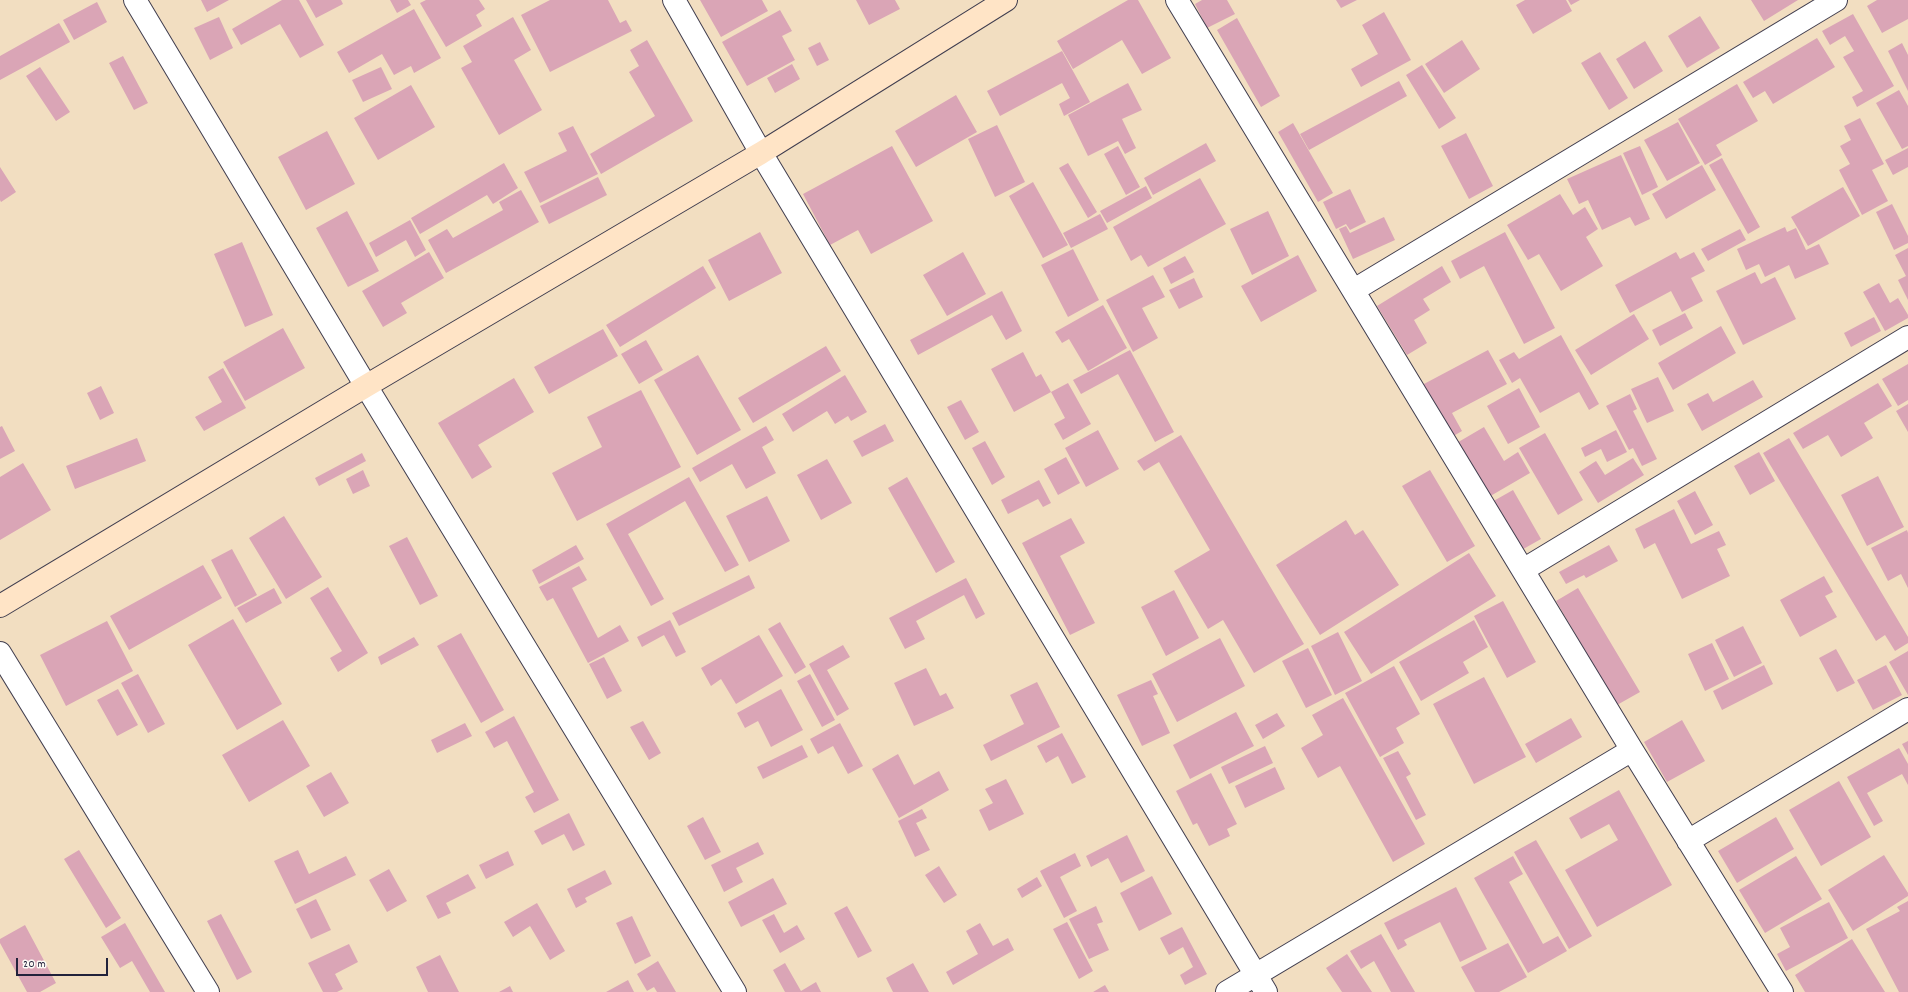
<!DOCTYPE html>
<html>
<head>
<meta charset="utf-8">
<style>
	body { margin:0 }
	#map { position:relative; width:1908px; height:992px; overflow:hidden; background:#f2dec1; font-family:Dekko,sans-serif }
	canvas { display:block }
	.scale { position:absolute; left:16px; top:958px; width:92px; height:18px; box-sizing:border-box; border:2px solid #22223b; border-top:0; padding-left:5px; font-size:12px; line-height:14px; white-space:nowrap; color:#22223b; -webkit-text-stroke:3px #fdfcf7; paint-order:stroke }
</style>
</head>
<body>
<div id="map">
<canvas width="1908" height="992"></canvas>
<div class="scale">20 m</div>
</div>
<script>
const c = document.querySelector('canvas').getContext('2d');
c.lineJoin = 'round';
function fillPath(path, color) {
  c.fillStyle = color;
  c.fill(path, 'evenodd');
}
function shape(rows) {
  const path = new Path2D();
  for (const r of rows) {
    path.moveTo(r[0], r[1]);
    for (let i = 2; i < r.length; i += 2) path.lineTo(r[i], r[i + 1]);
  }
  return path;
}
function trace(path, color, width, dash) {
  c.strokeStyle = color;
  c.lineWidth = width;
  c.lineCap = dash ? 'butt' : 'round';
  c.setLineDash(dash || []);
  c.stroke(path);
}
fillPath(shape([
	[201,0,229,0,207,12],
	[282,0,299,0,324,45,300,58,280,24,241,45,232,29],
	[306,0,341,0,343,4,316,18],
	[390,0,408,0,411,5,397,13],
	[426,0,479,0,485,9,476,15,482,26,446,47,420,3],
	[550,0,608,0,620,23,626,20,632,31,550,72,521,15],
	[700,0,762,0,768,11,721,37],
	[856,0,895,0,900,9,869,25],
	[1128,0,1138,0,1171,58,1142,74,1122,40,1073,69,1057,41],
	[1202,0,1227,0,1235,14,1207,28,1195,4],
	[1336,0,1357,0,1341,8],
	[1525,0,1566,0,1572,11,1533,34,1516,5],
	[1568,0,1580,0,1571,5],
	[1751,0,1798,0,1764,21],
	[1877,0,1908,0,1908,19,1882,33,1867,6],
	[97,2,107,22,74,40,63,20],
	[414,9,441,58,414,73,411,66,394,75,382,54,349,73,337,52],
	[780,10,792,31,782,36,795,60,747,86,722,42],
	[1384,12,1411,60,1361,87,1351,69,1378,54,1362,25],
	[1853,14,1894,86,1857,107,1852,97,1863,91,1843,57,1854,51,1845,36,1830,45,1822,31],
	[1700,16,1720,48,1687,68,1668,36],
	[219,17,233,48,210,60,194,28],
	[513,17,531,50,514,60,542,110,499,135,461,68,472,62,463,46],
	[1237,18,1280,96,1261,107,1217,30],
	[59,23,70,42,0,80,0,56],
	[1817,38,1835,67,1773,104,1765,91,1753,98,1743,82],
	[647,40,693,121,601,174,590,154,655,116,629,72,639,66,630,50],
	[1462,40,1480,69,1444,93,1425,64],
	[1645,41,1663,71,1634,89,1616,59],
	[820,42,829,60,817,66,808,48],
	[1902,43,1908,55,1908,91,1888,51],
	[1062,51,1090,102,1064,116,1059,104,1070,98,1062,83,1000,116,987,91],
	[1600,52,1628,98,1609,110,1581,63],
	[123,56,148,103,134,110,109,63],
	[792,64,800,79,775,93,767,78],
	[1422,65,1456,118,1439,129,1406,75],
	[40,67,70,112,56,121,26,76],
	[381,67,392,89,363,102,352,80],
	[1399,81,1407,96,1309,150,1300,134],
	[1128,83,1142,110,1122,119,1136,148,1125,154,1118,141,1088,156,1068,115],
	[1737,84,1758,121,1716,145,1722,155,1705,165,1678,119],
	[411,85,435,127,378,160,354,118],
	[1899,90,1908,106,1908,146,1902,149,1876,103],
	[956,95,977,132,916,167,895,131],
	[1860,118,1884,164,1872,170,1888,201,1862,215,1839,170,1850,164,1840,146,1851,140,1844,126],
	[1678,122,1700,163,1667,181,1644,140],
	[1293,123,1333,193,1318,202,1278,132],
	[997,125,1025,182,995,197,968,139],
	[573,126,598,174,540,203,524,172,567,151,558,133],
	[327,131,355,184,306,210,278,157],
	[1466,133,1493,186,1469,199,1441,146],
	[1206,143,1216,161,1153,195,1144,178],
	[892,146,933,221,871,254,858,230,830,245,803,194],
	[1118,146,1140,187,1126,195,1104,154],
	[1640,146,1658,187,1642,195,1623,153],
	[1908,148,1908,167,1893,175,1885,160],
	[1621,155,1650,219,1635,226,1630,217,1602,230,1588,200,1579,204,1567,179],
	[1722,158,1760,227,1748,234,1709,165],
	[504,163,518,188,493,204,487,195,420,234,411,218],
	[1068,163,1097,212,1088,218,1059,168],
	[1702,165,1716,190,1666,219,1652,194],
	[0,167,16,192,1,202,0,200],
	[598,177,607,195,549,224,540,206],
	[1200,178,1226,224,1148,267,1141,255,1131,261,1113,227],
	[1033,182,1068,245,1043,258,1009,196],
	[1146,186,1152,198,1107,223,1100,211],
	[1843,187,1860,216,1808,246,1791,217],
	[1350,189,1366,222,1350,230,1346,224,1336,229,1323,202],
	[521,190,539,222,446,273,428,240,447,229,453,238,503,210,499,202],
	[1560,194,1573,215,1585,207,1598,229,1586,237,1603,266,1561,291,1539,254,1528,260,1507,225],
	[1892,204,1908,236,1908,243,1894,250,1876,212],
	[347,211,379,271,348,287,316,228],
	[1268,211,1289,256,1252,275,1230,229],
	[1100,214,1108,229,1071,248,1063,233],
	[1384,217,1395,240,1353,259,1339,229,1346,226,1350,233],
	[410,220,426,250,415,257,406,240,376,257,369,243],
	[1785,227,1787,232,1796,228,1806,250,1819,244,1829,264,1795,279,1789,265,1765,277,1759,264,1746,270,1737,249],
	[1740,229,1746,240,1708,261,1701,249],
	[760,232,782,273,729,301,708,260],
	[1505,232,1555,328,1524,344,1484,266,1460,279,1451,261],
	[242,242,273,315,245,327,214,254],
	[1908,248,1908,300,1898,280,1906,276,1895,255],
	[1073,249,1099,300,1068,317,1041,265],
	[429,252,444,278,401,303,407,313,383,327,362,291],
	[963,252,986,294,947,316,923,275],
	[1676,252,1680,259,1694,252,1705,271,1691,278,1703,301,1682,312,1671,291,1630,313,1615,285],
	[1298,255,1317,291,1261,322,1241,286],
	[1185,256,1194,272,1171,284,1163,268],
	[703,266,716,288,620,347,606,325],
	[1442,266,1451,282,1423,299,1430,310,1414,320,1427,343,1407,355,1377,306],
	[1755,272,1761,284,1775,277,1796,319,1743,345,1716,291],
	[1153,275,1165,297,1142,308,1158,338,1133,352,1106,300],
	[1194,278,1203,297,1179,309,1169,290],
	[1879,283,1890,303,1898,298,1908,315,1908,318,1885,331,1863,292],
	[1002,291,1022,331,1006,340,992,315,918,355,910,340],
	[1103,305,1127,348,1088,371,1069,339,1062,343,1055,332],
	[1685,313,1693,328,1660,346,1652,330],
	[1634,314,1649,339,1591,375,1575,350],
	[1874,317,1881,331,1851,347,1844,333],
	[1721,326,1736,353,1673,390,1658,363],
	[283,328,305,368,245,401,223,362],
	[603,329,618,356,549,394,534,367],
	[1561,335,1599,404,1589,410,1579,392,1540,413,1520,378,1512,383,1499,360,1514,352,1519,359],
	[646,340,663,370,639,384,621,354],
	[826,346,841,371,753,423,738,398],
	[1130,350,1174,432,1155,442,1118,374,1081,394,1073,380],
	[1488,350,1507,384,1452,413,1462,431,1450,438,1422,385],
	[1023,352,1036,377,1041,374,1051,392,1068,383,1091,424,1063,440,1054,424,1065,418,1051,392,1014,412,991,369],
	[698,355,741,430,697,455,654,380],
	[1908,364,1908,400,1898,406,1882,379],
	[223,368,246,408,204,431,195,417,222,402,208,377],
	[845,375,867,412,851,421,848,416,835,424,827,411,793,432,782,414],
	[1658,377,1674,411,1647,423,1631,389],
	[514,378,534,412,478,445,492,467,472,479,438,423],
	[1753,380,1763,397,1702,431,1687,404,1708,393,1713,402],
	[1878,383,1892,406,1864,423,1873,438,1841,457,1828,435,1803,449,1793,433],
	[101,386,114,413,100,420,87,393],
	[1519,388,1540,427,1508,444,1487,406],
	[641,390,681,467,577,521,552,473,602,447,587,417],
	[1630,394,1637,409,1633,411,1657,459,1642,466,1633,448,1629,450,1606,406],
	[961,400,979,432,965,440,947,407],
	[1908,404,1908,432,1896,411],
	[885,424,894,441,862,457,853,441],
	[2,426,15,451,0,459,0,427],
	[766,426,774,440,762,447,776,473,746,489,732,464,700,482,692,468],
	[1484,427,1504,461,1518,452,1530,473,1487,498,1455,444],
	[1098,430,1119,469,1086,487,1065,448],
	[1616,430,1627,452,1607,462,1601,449,1585,457,1581,448],
	[1545,433,1583,500,1558,515,1519,448],
	[1181,435,1304,644,1254,673,1223,620,1208,629,1174,571,1210,550,1159,462,1144,471,1137,461],
	[137,438,146,461,75,489,66,466],
	[1789,438,1908,637,1908,643,1895,651,1885,635,1876,641,1763,453],
	[985,441,1005,477,992,485,972,448],
	[1759,452,1775,481,1750,495,1734,466],
	[362,453,366,461,319,486,315,478],
	[1066,457,1080,483,1058,495,1044,469],
	[1633,458,1644,475,1598,503,1579,472,1596,461,1605,475],
	[827,459,852,503,821,520,797,475],
	[23,463,51,510,0,540,0,477],
	[363,470,370,486,353,494,346,479],
	[1430,470,1475,546,1447,562,1402,486],
	[1878,476,1904,527,1867,546,1841,495],
	[689,477,739,565,725,572,685,501,628,534,664,599,651,606,606,524],
	[907,477,955,562,936,573,888,488],
	[1039,480,1051,503,1043,507,1038,499,1008,514,1001,500],
	[1513,490,1541,539,1518,552,1490,503],
	[1695,491,1713,525,1695,535,1677,501],
	[767,496,790,541,749,562,726,516],
	[1674,509,1691,544,1719,531,1726,545,1717,549,1730,576,1682,599,1655,543,1644,549,1635,529],
	[284,516,322,577,286,599,249,538],
	[1071,518,1085,543,1060,556,1095,623,1070,635,1022,543],
	[1346,520,1355,535,1363,530,1399,585,1320,635,1276,565],
	[1907,530,1908,533,1908,588,1901,574,1888,581,1871,548],
	[407,537,438,596,420,605,389,546],
	[576,545,584,559,539,584,532,570],
	[1609,545,1618,561,1586,578,1584,575,1566,584,1559,572],
	[232,549,257,595,235,607,211,560],
	[1469,553,1496,596,1371,674,1344,632],
	[203,565,222,598,129,650,110,616],
	[579,566,587,580,572,588,598,638,620,625,629,641,588,663,553,598,547,601,539,587],
	[749,575,755,588,679,626,672,613],
	[1824,576,1833,592,1825,596,1837,617,1800,637,1780,600],
	[966,578,985,614,976,619,964,595,916,621,925,639,905,649,889,618],
	[328,587,368,653,338,672,330,658,342,651,310,598],
	[274,588,282,603,246,623,237,608],
	[1578,588,1640,692,1617,705,1556,601],
	[1174,590,1199,638,1166,656,1141,607],
	[1503,601,1536,662,1507,678,1474,616],
	[233,619,282,704,237,730,188,645],
	[670,620,686,652,676,657,664,635,642,647,637,637],
	[1474,620,1488,647,1463,662,1469,673,1421,701,1399,662],
	[107,621,133,671,66,706,40,655],
	[780,622,806,667,795,674,768,629],
	[1743,626,1762,663,1734,677,1715,640],
	[1338,632,1362,681,1335,695,1311,646],
	[461,633,504,710,481,723,437,646],
	[759,635,783,676,736,704,721,679,711,686,701,668],
	[414,637,419,645,381,665,378,657],
	[1220,638,1245,686,1177,722,1152,674],
	[1712,643,1729,679,1705,691,1688,654],
	[843,645,850,657,827,670,849,709,837,716,809,664],
	[1308,648,1332,695,1306,708,1282,661],
	[1836,649,1855,683,1837,692,1819,658],
	[1908,651,1908,695,1889,662],
	[604,657,622,691,607,699,589,664],
	[1764,665,1773,684,1722,710,1713,691],
	[1886,665,1902,695,1873,710,1857,680],
	[1394,666,1420,714,1396,728,1404,743,1380,757,1345,693],
	[926,668,940,696,946,693,954,708,914,726,894,683],
	[138,674,165,724,148,733,121,683],
	[810,674,835,720,822,727,797,681],
	[1484,677,1526,757,1474,784,1433,704],
	[1151,680,1158,694,1153,696,1170,733,1142,746,1117,695],
	[1037,682,1060,727,991,761,983,745,1024,724,1010,695],
	[118,689,138,725,117,736,97,700],
	[781,689,803,730,771,747,758,721,745,728,737,713],
	[1343,698,1425,844,1393,862,1340,766,1318,778,1301,748,1323,735,1312,715],
	[1236,712,1254,746,1190,779,1173,745],
	[1277,713,1285,726,1263,739,1255,725],
	[514,716,559,800,534,813,525,797,534,792,507,741,494,748,485,732],
	[1571,718,1582,737,1536,763,1525,744],
	[283,720,310,766,249,802,222,755],
	[1682,720,1705,761,1667,782,1644,742],
	[643,721,661,753,649,760,630,727],
	[465,723,472,736,437,753,431,740],
	[840,723,863,766,848,774,833,746,818,754,810,739],
	[1062,733,1086,777,1072,784,1058,756,1046,763,1037,746],
	[1908,741,1908,755,1902,744],
	[802,745,808,757,763,779,757,767],
	[1265,746,1273,763,1229,784,1221,767],
	[1899,748,1908,764,1908,785,1902,774,1867,793,1883,821,1874,826,1847,777],
	[1398,751,1411,774,1406,777,1426,815,1416,820,1383,758],
	[898,754,914,785,939,771,949,790,899,818,872,769],
	[1275,767,1285,789,1245,808,1235,786],
	[331,772,349,803,324,817,306,786],
	[1211,773,1237,824,1227,829,1230,836,1209,846,1197,823,1193,825,1176,791],
	[1006,779,1024,814,989,831,979,810,993,803,985,789],
	[1839,781,1871,837,1821,866,1789,810],
	[1619,790,1672,885,1597,927,1565,870,1618,840,1609,824,1581,839,1569,818],
	[922,809,927,818,916,823,930,850,915,857,898,821],
	[569,813,585,845,573,851,564,834,542,845,534,831],
	[703,817,721,852,705,860,687,826],
	[1776,817,1794,849,1737,883,1718,851],
	[1127,835,1145,871,1121,883,1108,858,1091,867,1086,856],
	[1536,840,1592,936,1569,949,1514,852],
	[758,842,764,854,736,868,743,882,724,892,711,865],
	[79,850,121,918,106,928,64,859],
	[298,850,309,874,346,856,356,875,295,904,274,861],
	[508,851,514,865,486,879,479,865],
	[1075,853,1081,866,1060,877,1077,911,1064,918,1040,871],
	[1884,855,1908,893,1908,896,1853,931,1828,890],
	[1513,856,1523,874,1509,882,1543,944,1558,936,1567,951,1528,973,1474,878],
	[1796,856,1822,899,1765,933,1739,890],
	[939,866,957,895,944,903,925,875],
	[389,869,407,901,387,912,369,880],
	[605,870,612,884,585,898,587,902,576,908,567,889],
	[468,874,476,888,446,903,451,913,438,919,426,896],
	[1152,876,1172,914,1139,931,1120,893],
	[1037,877,1042,886,1022,898,1017,889],
	[773,878,787,904,741,927,728,902],
	[1456,887,1487,949,1460,962,1440,922,1404,940,1407,945,1398,950,1384,923],
	[316,899,331,930,311,939,296,909],
	[1908,901,1908,992,1899,992,1866,929,1900,911,1897,907],
	[1829,902,1848,938,1786,971,1777,954,1790,947,1780,928],
	[537,903,565,951,550,960,530,926,513,937,504,922],
	[847,906,872,951,858,958,834,913],
	[1096,906,1103,922,1097,924,1109,950,1089,959,1069,919],
	[221,914,252,972,237,980,207,921],
	[774,914,784,933,797,925,805,939,780,953,762,920],
	[632,916,651,956,635,964,616,923],
	[1067,922,1093,971,1079,979,1053,929],
	[125,923,165,992,150,992,132,961,120,968,101,937],
	[980,923,993,946,1008,938,1014,950,953,985,946,972,978,954,966,931],
	[25,925,56,983,40,992,27,992,0,943,0,939],
	[1182,927,1207,974,1185,985,1180,975,1193,967,1183,947,1169,955,1160,938],
	[1381,934,1415,992,1391,992,1374,961,1361,969,1350,951],
	[1852,939,1885,992,1805,992,1795,975],
	[1508,943,1527,977,1499,992,1475,992,1461,967],
	[349,944,358,962,335,974,343,989,337,992,323,992,308,963],
	[1347,954,1372,992,1342,992,1326,968],
	[440,955,459,992,428,992,416,967],
	[658,961,676,992,657,992,654,987,647,991,637,974],
	[785,963,801,991,816,982,821,992,785,992,773,970],
	[913,963,929,992,893,992,886,978],
	[628,980,634,992,606,992],
	[1105,985,1109,992,1093,992],
	[510,986,513,992,499,992]
]), '#daa5b6');
const street = shape([
	[135,0,366,386,735,992],
	[674,0,761,153,1266,992],
	[1177,0,1632,750,1782,992],
	[1354,290,1836,0],
	[1523,570,1908,337],
	[0,653,208,992],
	[1688,841,1908,709],
	[1227,992,1632,750]
]);
const secondary = shape([
	[0,606,366,386,761,153,1006,0]
]);
trace(street, '#413e4f', 24);
trace(secondary, '#413e4f', 24);
trace(street, '#fff', 22);
trace(secondary, '#ffe4c6', 22);
</script>
</body>
</html>
